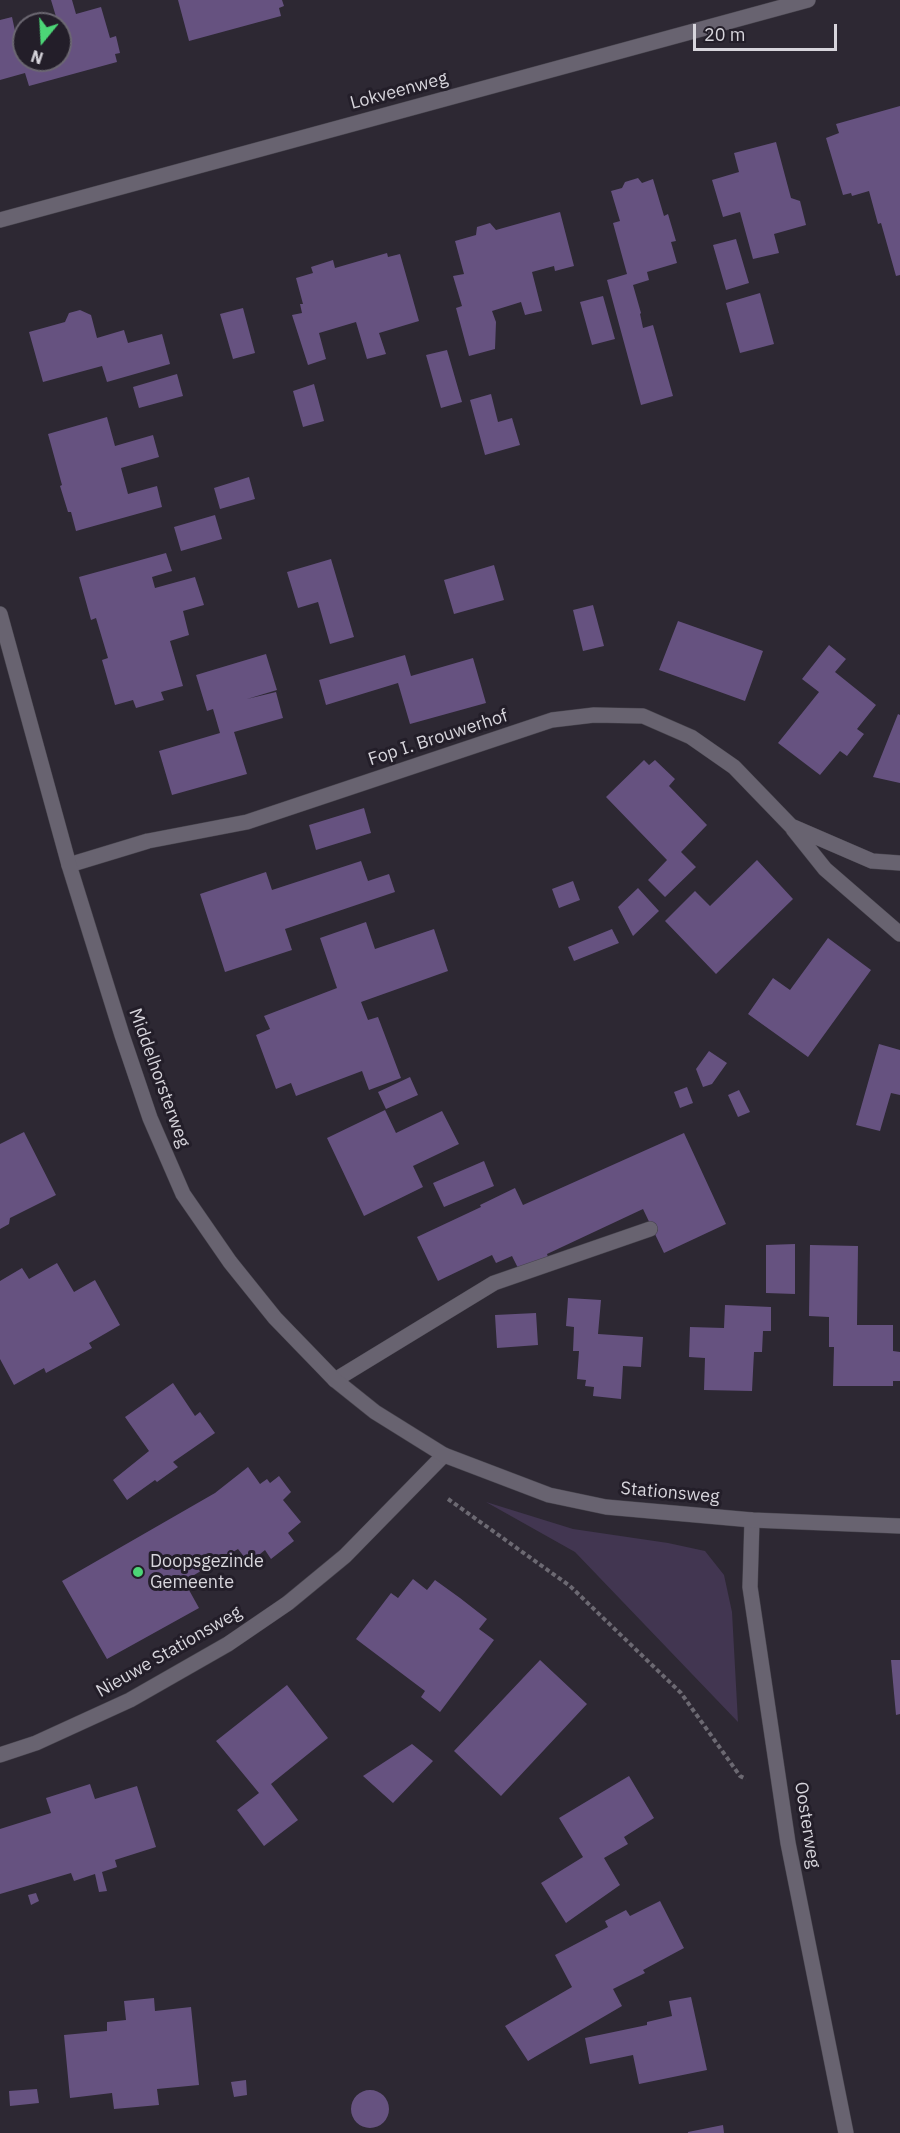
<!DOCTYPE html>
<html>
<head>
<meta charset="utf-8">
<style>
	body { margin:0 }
	#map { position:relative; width:900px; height:2133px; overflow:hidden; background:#2d2833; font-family:"IBM Plex Sans",sans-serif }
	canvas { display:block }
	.north { position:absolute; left:12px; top:12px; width:60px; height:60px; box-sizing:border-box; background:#231e29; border:2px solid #6b6771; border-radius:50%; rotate:198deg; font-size:16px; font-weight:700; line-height:24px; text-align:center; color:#d7d5dc }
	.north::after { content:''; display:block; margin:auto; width:21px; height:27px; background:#4cd677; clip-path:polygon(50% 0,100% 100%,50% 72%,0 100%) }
	.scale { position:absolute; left:693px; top:24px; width:144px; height:27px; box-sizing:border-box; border:3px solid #d7d5dc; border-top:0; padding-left:8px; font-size:18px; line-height:21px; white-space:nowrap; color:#d7d5dc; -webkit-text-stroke:4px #231e29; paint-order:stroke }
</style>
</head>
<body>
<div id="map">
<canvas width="900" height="2133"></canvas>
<div class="north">N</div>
<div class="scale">20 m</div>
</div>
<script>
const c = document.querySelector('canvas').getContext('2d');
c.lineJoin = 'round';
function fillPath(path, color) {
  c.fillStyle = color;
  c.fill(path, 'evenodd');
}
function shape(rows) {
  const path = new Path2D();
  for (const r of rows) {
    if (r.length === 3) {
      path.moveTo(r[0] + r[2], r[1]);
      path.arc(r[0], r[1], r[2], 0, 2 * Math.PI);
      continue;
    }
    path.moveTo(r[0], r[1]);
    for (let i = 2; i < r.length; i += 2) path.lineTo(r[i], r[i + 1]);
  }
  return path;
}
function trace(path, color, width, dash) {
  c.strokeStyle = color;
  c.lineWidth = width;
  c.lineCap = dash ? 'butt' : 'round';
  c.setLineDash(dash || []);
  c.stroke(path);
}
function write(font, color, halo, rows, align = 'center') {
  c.font = font + ' "IBM Plex Sans",sans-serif';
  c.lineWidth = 6;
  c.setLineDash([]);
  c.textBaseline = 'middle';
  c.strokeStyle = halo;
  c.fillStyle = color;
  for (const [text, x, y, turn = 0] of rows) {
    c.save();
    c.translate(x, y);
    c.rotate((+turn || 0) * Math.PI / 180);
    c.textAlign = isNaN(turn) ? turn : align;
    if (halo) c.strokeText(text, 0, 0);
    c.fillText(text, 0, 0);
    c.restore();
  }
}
fillPath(shape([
	[486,1502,573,1529,668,1543,705,1551,724,1575,732,1612,738,1722,575,1552]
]), '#423651');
fillPath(shape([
	[51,0,72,0,76,14,101,7,110,38,116,36,120,53,115,54,117,62,29,86,25,73,0,80,0,20,12,17,15,31,24,29,24,60,60,60,60,24,44,24,57,20],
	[178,0,282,0,284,6,279,8,281,16,189,41],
	[900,106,900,275,896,276,881,223,878,224,869,191,852,196,851,193,843,195,826,138,839,133,836,124],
	[776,142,791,198,800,201,806,225,774,234,779,253,753,259,740,212,723,217,712,180,739,172,734,153],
	[638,178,642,183,653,179,664,216,668,214,676,241,671,242,677,263,647,272,649,280,633,285,641,313,640,314,643,328,653,325,673,396,641,405,607,280,627,274,613,223,620,221,611,191,622,188,625,182],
	[560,212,574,266,555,271,554,266,532,272,542,311,525,315,521,302,492,311,496,322,495,349,469,356,456,308,462,306,453,276,464,274,455,241,476,235,477,227,490,223,496,230],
	[736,239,749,283,726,290,713,245],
	[387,253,388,257,400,254,419,321,379,333,386,354,367,359,356,322,319,333,326,359,308,365,292,315,302,313,300,304,303,304,296,278,313,273,311,267,333,260,335,268],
	[760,293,774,344,740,353,726,303],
	[603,296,615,339,592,345,580,302],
	[243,308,255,353,233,359,220,314],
	[80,310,91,315,97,338,124,330,128,343,162,334,170,364,107,382,102,366,43,382,29,332,65,322,69,313],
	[447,350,462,402,441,408,426,355],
	[177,374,183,396,139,408,133,387],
	[314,384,324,421,303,427,293,391],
	[491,394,498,422,512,418,520,445,485,455,470,400],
	[107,417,115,446,153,435,159,457,121,468,128,494,157,486,162,507,76,531,71,512,68,512,60,486,62,485,48,434],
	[249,477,255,499,220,509,214,488],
	[215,515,222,539,181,551,174,527],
	[166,553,172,571,152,577,155,588,195,577,204,605,183,611,189,635,170,641,183,686,161,692,164,700,136,708,133,700,115,705,102,660,108,658,96,618,91,620,79,577],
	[331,559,354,637,330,644,318,602,298,608,287,572],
	[494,565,504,600,454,614,444,580],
	[593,605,604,646,583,651,573,610],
	[678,621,763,651,745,701,659,670],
	[829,645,846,659,835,672,876,705,857,729,864,734,847,756,840,751,820,775,778,743,819,692,802,679],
	[266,654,277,690,247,699,276,692,283,718,234,732,247,774,172,795,159,751,220,733,213,709,207,711,196,675],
	[405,655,411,676,473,658,486,703,410,724,398,683,326,705,319,680],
	[898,714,900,715,900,783,873,777],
	[644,760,649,765,655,760,675,779,669,786,707,825,681,852,696,867,665,897,648,880,667,860,606,797],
	[364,808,371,833,316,850,309,825],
	[757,860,793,899,716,974,665,921,695,891,710,906],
	[361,861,368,881,389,874,395,892,285,929,292,950,225,972,200,894,266,872,272,890],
	[573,881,580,900,559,908,552,889],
	[638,888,659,911,633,936,618,907],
	[366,922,375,949,434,929,448,971,361,1002,368,1020,378,1017,401,1078,369,1090,362,1071,296,1096,291,1083,276,1089,256,1035,270,1029,264,1016,337,988,320,938],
	[612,929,619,943,574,961,568,947],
	[828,938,871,970,808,1057,748,1014,773,978,790,990],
	[879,1044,900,1050,900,1095,891,1093,880,1131,856,1125],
	[709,1051,727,1063,712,1084,703,1087,696,1069],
	[410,1077,418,1095,386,1109,378,1092],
	[687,1087,693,1103,680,1108,674,1092],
	[739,1090,750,1112,738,1117,728,1095],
	[385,1110,396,1133,442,1111,459,1144,413,1166,423,1187,364,1216,327,1138],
	[24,1132,56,1195,10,1218,9,1224,0,1229,0,1144],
	[684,1133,726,1224,664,1253,643,1209,547,1254,548,1257,519,1270,512,1256,496,1263,492,1255,438,1281,417,1237,481,1207,480,1205,515,1188,523,1205],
	[484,1161,494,1186,444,1207,433,1183],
	[795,1244,795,1294,766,1293,766,1245],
	[810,1245,858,1246,857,1325,893,1325,893,1351,900,1352,900,1381,893,1381,893,1386,833,1386,834,1347,829,1347,829,1317,809,1316],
	[57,1263,74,1292,95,1280,120,1325,89,1343,92,1348,46,1373,44,1368,14,1385,0,1359,0,1281,22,1268,29,1279],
	[568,1298,601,1300,598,1334,643,1337,641,1367,623,1366,621,1399,593,1396,594,1387,585,1386,586,1380,577,1379,579,1351,573,1351,574,1327,566,1326],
	[725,1305,771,1307,771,1331,763,1331,762,1352,754,1352,752,1391,704,1390,705,1358,689,1357,690,1327,724,1328],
	[536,1313,538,1345,497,1348,495,1315],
	[173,1383,195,1416,200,1412,215,1433,173,1462,178,1467,157,1482,155,1480,127,1500,113,1480,149,1451,125,1417],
	[248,1467,260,1484,267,1479,270,1483,279,1476,291,1492,283,1500,301,1522,288,1533,294,1541,271,1559,265,1550,249,1563,238,1549,184,1581,199,1608,107,1659,62,1581,215,1493],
	[413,1579,427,1590,435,1580,460,1598,487,1619,479,1629,494,1640,440,1712,421,1697,425,1691,356,1639,391,1593,398,1598],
	[540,1660,587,1704,501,1796,454,1751],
	[891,1660,900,1660,900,1714,896,1715],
	[287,1685,328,1738,271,1784,298,1820,264,1846,237,1810,259,1793,216,1741],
	[412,1744,433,1761,393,1803,363,1776],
	[629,1776,654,1818,624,1837,628,1844,604,1858,620,1885,566,1923,541,1883,583,1857,559,1818],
	[90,1784,95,1799,137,1786,156,1847,115,1860,117,1867,102,1872,107,1891,99,1892,95,1874,74,1881,71,1873,0,1894,0,1829,51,1813,46,1798],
	[36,1893,39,1901,31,1905,28,1895],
	[660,1901,684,1948,643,1970,645,1973,613,1989,622,2006,528,2061,505,2026,572,1987,555,1955,608,1927,605,1921,626,1910,630,1916],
	[691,1997,707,2070,639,2084,633,2055,590,2064,585,2038,647,2025,647,2022,672,2016,669,2001],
	[154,1998,155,2011,191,2007,199,2085,157,2089,159,2105,114,2109,112,2093,70,2098,64,2035,107,2031,107,2022,126,2020,124,2001],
	[246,2080,247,2095,234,2097,231,2082],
	[37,2089,39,2103,10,2106,9,2091],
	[370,2109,19],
	[723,2125,724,2133,688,2133,688,2132]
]), '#665280');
const service = shape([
	[335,1380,494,1283,650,1229]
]);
const minor = shape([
	[0,220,808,0],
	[793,829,825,869,900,934],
	[69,865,148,841,247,822,552,720,594,715,643,716,691,737,734,767,791,826,872,861,900,863],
	[752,1520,750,1587,788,1843,846,2133],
	[0,1755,36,1743,130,1700,228,1644,288,1603,345,1556,444,1455]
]);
const tertiary = shape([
	[0,614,69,865,122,1035,150,1118,183,1194,230,1262,275,1318,335,1380,375,1412,444,1455,549,1495,606,1507,752,1520,900,1526]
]);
trace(service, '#47444d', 16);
trace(minor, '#47444d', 16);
trace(tertiary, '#47444d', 16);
trace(shape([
	[448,1499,570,1586,681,1693,740,1776,746,1779]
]), '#6c6972', 4, [4.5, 3]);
trace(service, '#686370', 15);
trace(minor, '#686370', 15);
trace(tertiary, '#686370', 15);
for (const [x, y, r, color] of [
	[138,1572,6,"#4cd677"]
]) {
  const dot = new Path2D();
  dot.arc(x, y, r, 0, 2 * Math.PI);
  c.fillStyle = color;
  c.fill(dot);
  trace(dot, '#231e29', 2);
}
write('18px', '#d7d5dc', '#231e29', [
	["Lokveenweg",399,91,-15],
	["Fop I. Brouwerhof",438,738,-18],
	["Middelhorsterweg",159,1078,70],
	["Stationsweg",670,1493,5],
	["Nieuwe Stationsweg",169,1652,-30],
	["Oosterweg",807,1825,81]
]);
write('18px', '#d7d5dc', '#231e29', [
	["Doopsgezinde",150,1562],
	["Gemeente",150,1583]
], 'left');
</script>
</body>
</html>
